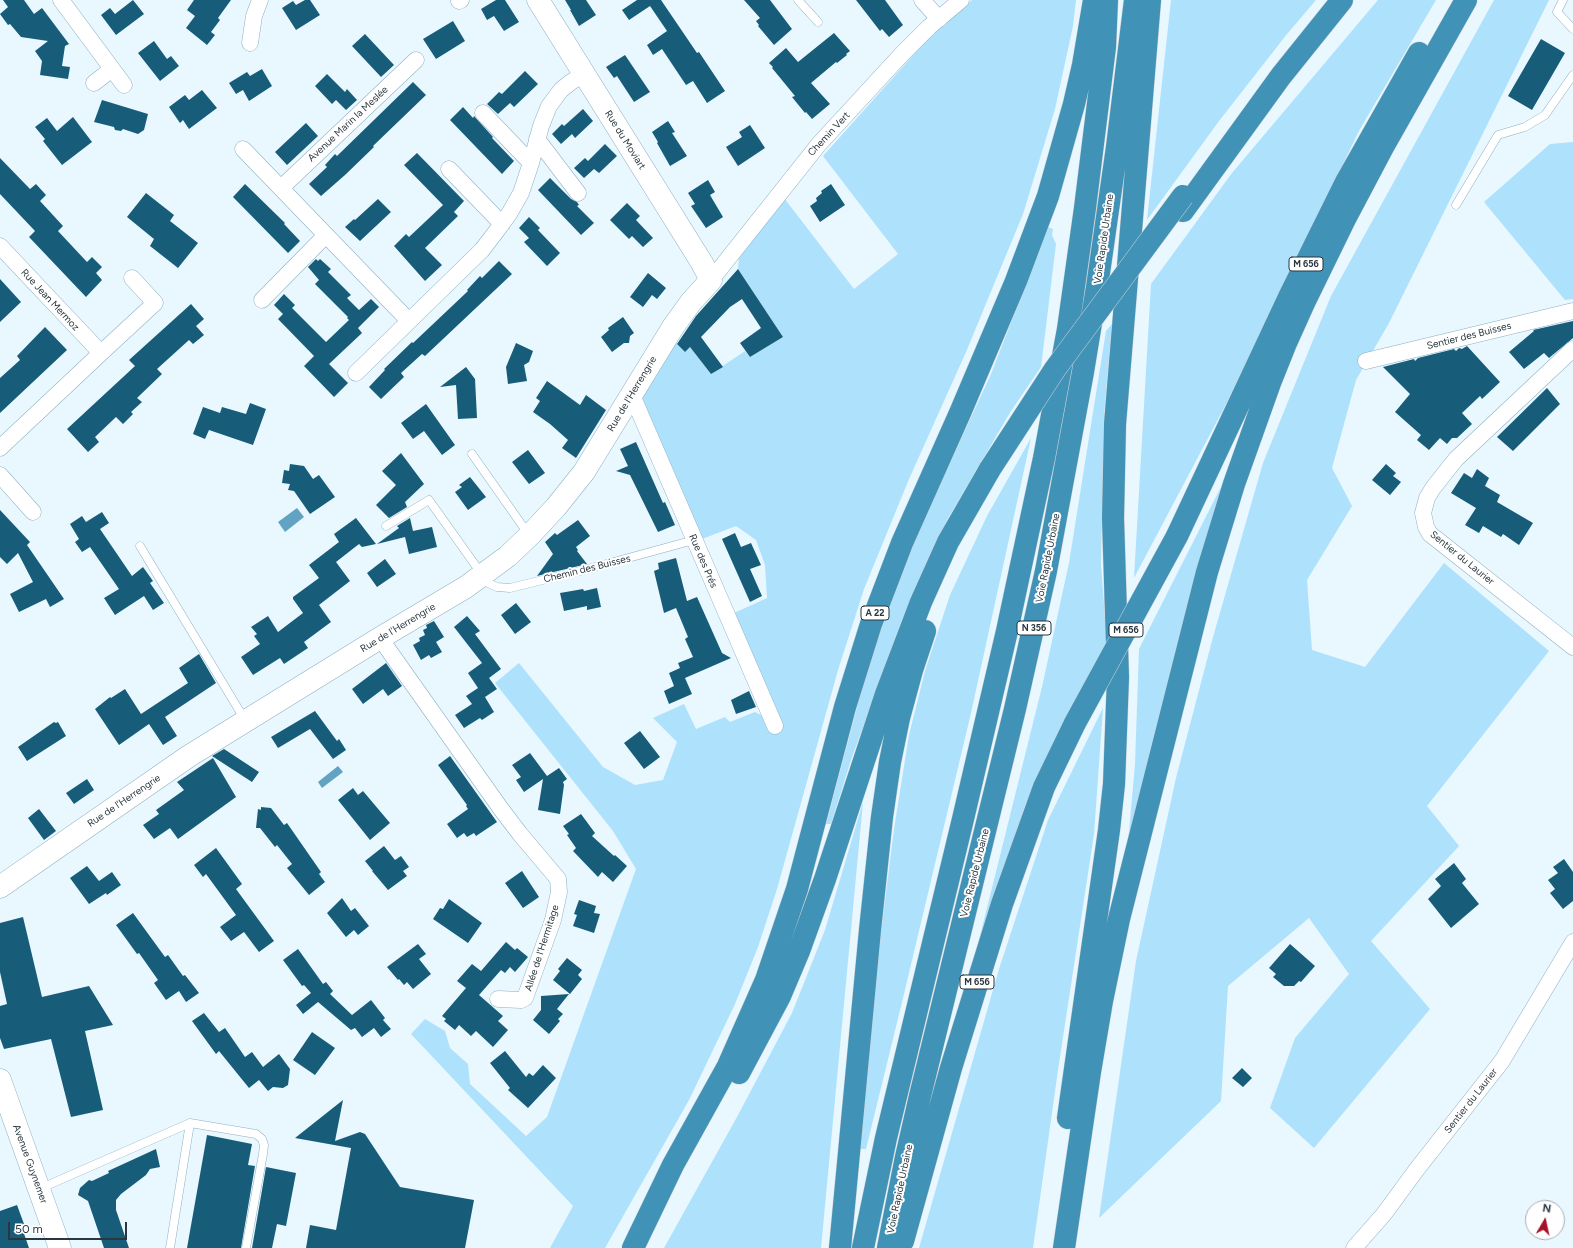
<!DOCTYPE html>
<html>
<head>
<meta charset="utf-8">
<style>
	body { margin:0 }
	#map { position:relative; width:1573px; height:1248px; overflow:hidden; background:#e9f7ff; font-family:Figtree,sans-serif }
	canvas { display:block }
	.north { position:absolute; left:1525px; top:1200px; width:40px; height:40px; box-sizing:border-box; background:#fff; border:1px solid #a9afb2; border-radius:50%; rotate:9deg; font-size:11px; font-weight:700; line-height:16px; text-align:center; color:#29373e }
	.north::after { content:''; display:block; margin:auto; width:14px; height:18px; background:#a8102a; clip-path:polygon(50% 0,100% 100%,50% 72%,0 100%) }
	.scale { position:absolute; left:8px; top:1222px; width:119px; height:18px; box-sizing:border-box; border:2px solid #29373e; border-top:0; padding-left:5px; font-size:12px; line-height:14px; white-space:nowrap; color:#29373e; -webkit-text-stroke:3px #fff; paint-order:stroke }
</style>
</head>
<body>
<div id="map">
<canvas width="1573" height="1248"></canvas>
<div class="north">N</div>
<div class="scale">50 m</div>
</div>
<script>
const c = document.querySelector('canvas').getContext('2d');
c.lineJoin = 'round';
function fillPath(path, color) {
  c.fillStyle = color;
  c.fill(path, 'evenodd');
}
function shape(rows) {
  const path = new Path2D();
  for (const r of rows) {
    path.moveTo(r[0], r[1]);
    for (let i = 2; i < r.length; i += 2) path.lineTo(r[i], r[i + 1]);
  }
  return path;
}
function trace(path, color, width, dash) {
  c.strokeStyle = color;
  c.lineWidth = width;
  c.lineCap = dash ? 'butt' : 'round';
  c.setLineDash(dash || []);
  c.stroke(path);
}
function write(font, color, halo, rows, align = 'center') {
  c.font = font + ' Figtree,sans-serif';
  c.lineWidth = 4;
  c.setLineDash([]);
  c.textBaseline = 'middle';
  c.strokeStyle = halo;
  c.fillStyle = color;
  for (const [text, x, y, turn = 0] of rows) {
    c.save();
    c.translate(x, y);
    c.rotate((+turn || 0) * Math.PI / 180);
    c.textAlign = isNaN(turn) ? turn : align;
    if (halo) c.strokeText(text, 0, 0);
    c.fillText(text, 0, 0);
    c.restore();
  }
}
fillPath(shape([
	[972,0,1076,0,1073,26,1055,109,1023,214,966,352,909,479,864,589,838,670,777,889,758,947,735,1004,689,1100,605,1248,550,1248,573,1206,411,1034,425,1019,445,1031,450,1048,468,1064,470,1084,526,1136,547,1117,636,869,613,831,495,683,519,663,603,767,635,785,663,780,677,742,653,718,684,704,696,729,725,717,730,722,755,712,763,716,734,613,767,598,765,565,756,540,736,526,702,539,641,396,676,343,685,352,690,347,711,374,745,351,750,357,783,337,738,269,739,258,784,198,854,289,898,254,823,156,925,42],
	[1171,0,1316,0,1287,34,1219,121,1147,220],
	[1378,0,1436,0,1360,129,1225,406,1134,578,1151,284,1232,173],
	[1494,0,1549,0,1389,323,1356,380,1332,468,1352,506,1307,580,1312,650,1365,667,1444,563,1549,651,1427,806,1459,846,1371,941,1430,1009,1314,1148,1270,1108,1295,1038,1349,974,1309,918,1228,986,1221,1101,1099,1218,1136,961,1176,778,1213,637,1263,463,1331,296],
	[1573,142,1573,299,1565,300,1484,202,1550,144],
	[1048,227,1053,229,1052,235,1056,244,1041,367,1011,411,947,520,903,617,851,760,831,824,826,824,859,700,876,644,898,582,912,545,991,374],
	[1112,324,1104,415,1101,565,1107,643,1067,716,1026,803,976,952,1042,687,1069,563,1106,331],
	[1031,438,971,713,903,998,866,1149,860,1149,878,956,894,829,909,735,925,671,950,595,987,516],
	[1226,477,1128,844,1135,764,1139,649],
	[1103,708,1094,834,1058,1070,1033,1248,919,1248,999,969,1048,820],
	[863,802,821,1248,664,1248,737,1117,792,1013,825,930]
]), '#aee1fc');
fillPath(shape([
	[297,508,304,517,285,532,278,522],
	[338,766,343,772,322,788,318,782]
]), '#62a3c3');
fillPath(shape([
	[3,0,24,0,34,14,42,8,69,44,65,46,62,66,70,67,68,79,40,75,42,61,35,51,48,41,21,37,10,24,8,25,0,14,8,7],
	[133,0,144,14,116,35,101,15,110,8,115,14],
	[194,0,231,0,218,18,220,20,211,32,215,35,207,45,186,28,195,16,187,10],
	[305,0,310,0,320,15,296,30,282,8,293,1,296,5],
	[496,0,505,0,519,22,504,31,494,16,487,20,481,9],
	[565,0,586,0,596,15,579,26,570,10,571,10],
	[637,0,661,0,697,53,699,52,725,91,707,103,693,81,686,85,662,49,653,55,647,45,667,31,650,6,629,20,622,10],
	[744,0,770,0,792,29,774,45,758,26,759,25,756,21,760,18],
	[856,0,885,0,903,25,889,37,882,29,880,31],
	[453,21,465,41,436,59,423,39],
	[834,33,850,51,846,54,847,55,837,63,836,62,811,83,830,104,812,119,806,112,805,113,792,97,795,96,772,68,773,67,769,63,786,48,798,62],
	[365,34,394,65,381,77,352,46],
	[1541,39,1565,53,1532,110,1508,96],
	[154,41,167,59,171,56,179,66,160,81,138,53],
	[625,55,650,92,634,102,617,76,614,78,606,67],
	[262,69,272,86,249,101,243,90,236,94,229,83,247,72,250,76],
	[525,71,538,84,514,107,510,103,498,114,487,104,499,92,502,94],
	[327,74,345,92,347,89,357,100,346,110,336,100,332,104,315,86],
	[413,82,426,95,373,146,374,147,345,175,321,196,309,184,327,167,325,165,335,154,337,156],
	[202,90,217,108,189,129,183,120,180,123,169,107,185,95,189,100],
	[102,100,148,114,144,130,138,134,123,129,121,131,115,130,114,127,94,122],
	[463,107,473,118,474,116,493,137,492,138,514,161,502,174,450,120],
	[583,109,593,121,575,138,572,134,561,144,552,134,562,124,564,126],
	[73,117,92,142,62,165,43,141,45,139,35,127,47,118,57,131],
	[668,121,675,132,672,133,687,156,670,166,657,143,658,142,652,132],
	[306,123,318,136,287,165,275,152],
	[750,125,765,148,738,166,726,147,742,137,739,132],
	[605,144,617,156,599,173,594,169,584,178,574,168,585,158,588,161],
	[417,153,464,201,454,212,458,216,425,248,442,265,425,281,394,246,406,234,409,237,443,205,404,165],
	[0,158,30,189,36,184,46,195,40,201,63,226,58,231,87,262,92,257,102,267,96,273,102,280,86,297,29,237,35,231,0,194],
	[550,178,571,199,577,202,579,205,577,206,594,223,581,235,538,190],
	[708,180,715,192,710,195,723,217,706,228,691,206,695,204,688,193],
	[245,184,285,223,284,224,300,241,288,253,233,197],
	[831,184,845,205,820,222,810,206,817,201,816,198,822,193,821,191],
	[146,193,174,215,170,221,198,243,178,268,150,246,154,239,127,217],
	[378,199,391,212,360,241,345,227,354,219,355,220],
	[627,203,640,216,636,220,653,238,643,247,632,236,629,239,610,220],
	[529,217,540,228,538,230,560,253,547,266,524,242,529,238,519,228],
	[316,259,318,261,320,259,331,269,328,272,351,295,347,298,359,310,371,299,379,307,358,328,362,333,329,364,348,383,334,397,304,366,314,356,278,319,283,314,274,305,284,294,295,305,292,308,326,342,349,320,347,318,348,317,315,284,319,280,308,267],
	[499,261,512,274,425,356,422,354,401,373,404,377,381,399,369,387,385,370,384,369,412,342,413,343,468,291,467,290,480,276,482,278],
	[738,269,783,337,750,357,740,343,761,328,742,299,730,307,701,337,723,367,711,374,690,347,685,352,677,344,696,316],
	[648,273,666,288,657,299,652,295,643,307,630,297],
	[0,279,21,302,0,322],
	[191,304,204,319,196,326,204,335,193,344,189,340,157,369,162,374,137,398,142,402,131,412,133,414,123,424,116,417,95,437,99,442,88,452,67,429,135,366,129,360],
	[623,317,634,333,630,336,629,343,624,343,612,352,601,337,609,330,608,328],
	[1573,321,1573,338,1549,358,1544,353,1524,369,1509,352,1534,331,1533,330],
	[45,327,67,350,0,413,0,378,20,360,17,356],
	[516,343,533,351,529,362,524,365,527,381,508,384,506,367],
	[1467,346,1500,382,1482,399,1480,396,1462,413,1472,424,1457,438,1452,438,1447,444,1440,438,1429,450,1417,440,1421,435,1395,412,1410,394,1383,367,1414,359,1415,361,1418,358,1454,349,1456,351,1459,348,1462,349],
	[466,367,475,379,477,418,458,419,456,385,440,387],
	[547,381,580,405,586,395,606,410,576,458,562,448,568,440,550,424,533,412,540,401,536,398],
	[1547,388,1560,404,1513,451,1497,437],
	[250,403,266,409,253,445,209,430,205,439,193,434,203,407,220,413,222,407,246,414],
	[426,404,455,445,442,455,424,431,413,439,401,423],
	[636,442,663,503,665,502,675,525,658,532,630,475,616,471,628,466,620,449],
	[528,450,545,473,529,484,512,462],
	[401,453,424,484,405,502,407,507,389,518,376,505,396,485,382,471],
	[290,464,304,466,313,479,319,475,335,497,310,514,294,491,288,490,290,484,282,483,284,470,289,471],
	[1386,464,1396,473,1393,476,1401,482,1390,495,1372,480],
	[1477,469,1489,478,1485,486,1500,495,1497,502,1533,523,1519,545,1503,534,1501,537,1483,526,1479,533,1465,525,1476,508,1451,493,1464,473,1472,478],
	[470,477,486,497,468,510,455,492,462,487,459,485],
	[0,510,30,542,27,545,64,599,50,607,46,599,19,612,10,594,33,582,18,553,7,564,0,557],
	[102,512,109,523,100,529,132,576,143,567,153,581,150,583,164,603,153,610,144,596,115,615,104,598,119,589,90,547,82,552,75,542,79,539,70,524,82,516,86,522],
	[356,518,376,544,362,547,359,544,336,562,350,581,319,605,331,622,304,642,308,648,284,664,280,658,253,675,241,657,260,644,254,636,257,634,251,627,268,616,278,632,303,613,293,599,293,597,319,578,309,565,339,542,334,534],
	[410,518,413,531,432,527,437,547,409,554,405,537,377,544,399,528,397,526],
	[578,520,590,536,576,547,578,550,577,551,587,564,537,576,553,554,545,542,555,533,557,535],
	[735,533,741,547,751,543,761,565,750,569,762,596,750,602,722,539],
	[676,558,687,601,697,597,722,653,731,658,685,678,692,694,669,704,664,691,674,686,669,673,680,668,678,663,693,657,685,639,688,637,676,608,664,613,654,571,659,569,658,563],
	[385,559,396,574,377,587,367,573],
	[597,588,601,607,587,610,587,606,564,611,560,593,583,589,584,591],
	[516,603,531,622,515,634,501,615],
	[467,616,480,631,475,634,501,669,489,678,497,689,485,697,494,712,482,720,480,718,464,728,455,715,472,704,466,696,478,688,468,673,482,663,454,627],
	[434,621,444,637,436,642,442,652,431,658,429,655,421,660,413,645,420,641,419,638,425,635,423,630,427,628,426,625],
	[199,654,216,683,165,717,177,736,163,745,149,724,119,745,95,709,110,697,111,698,125,689,141,714,188,683,179,668],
	[386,663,402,686,388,696,383,689,363,704,352,689],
	[749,691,756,707,736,714,731,700],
	[315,711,337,741,339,739,346,750,333,759,310,729,278,748,271,737],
	[54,722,56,723,58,722,66,736,27,761,18,747],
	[640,731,660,757,644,769,624,743],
	[224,749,259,772,252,782,212,756],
	[530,753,547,776,559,768,567,779,563,782,564,785,560,814,538,810,543,779,524,792,516,780,521,777,512,765],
	[450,756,497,822,476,836,474,833,467,837,464,833,457,838,447,824,468,809,466,806,467,805,438,765],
	[213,758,236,797,178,839,170,828,154,839,143,825,159,814,156,810,184,790,177,782],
	[87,779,94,790,74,804,66,793],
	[353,788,358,795,363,791,390,823,370,840,338,800],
	[261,807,271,808,284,825,287,823,321,872,319,874,325,882,309,895,287,868,292,864,277,845,275,847,260,828,256,828,258,809,261,810],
	[39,809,56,831,44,840,28,818],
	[581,814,595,833,592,836,614,856,615,855,627,866,613,882,602,872,598,877,573,851,576,848,567,835,569,834,563,826],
	[384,846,395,860,401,856,409,867,403,871,407,876,388,890,372,871,373,871,365,861],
	[216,848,242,884,236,889,274,941,259,952,244,932,231,941,220,927,236,915,206,874,203,877,194,865],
	[1564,859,1573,872,1573,901,1563,909,1550,893,1555,889,1548,880,1558,873,1553,867],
	[1454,863,1466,879,1462,883,1479,904,1451,928,1428,899,1441,886,1435,879],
	[87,866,99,881,112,872,121,885,107,895,106,893,89,904,70,878],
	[522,871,539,897,523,908,505,883],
	[342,898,351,911,355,908,369,926,358,935,354,930,346,937,327,913],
	[449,899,482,923,468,943,433,919,440,908,443,909],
	[579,900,596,906,594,913,600,914,594,933,573,926,577,915,574,914],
	[133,913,165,957,168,955,183,976,185,975,199,993,186,1002,179,991,166,1000,154,983,158,980,139,953,137,954,116,925],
	[23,917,42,997,89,986,113,1025,85,1031,103,1110,71,1117,51,1039,4,1049,0,1038,0,1006,7,1004,0,972,0,923],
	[506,942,515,950,517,948,528,957,515,972,510,967,505,973,501,970,479,995,503,1016,498,1021,508,1030,493,1047,476,1031,471,1036,459,1025,455,1030,444,1021,446,1019,442,1016,466,988,457,981,472,964,481,971],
	[418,944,426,954,419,959,431,974,413,989,407,982,404,985,399,979,398,980,387,967],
	[1290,944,1315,966,1301,982,1299,981,1294,986,1284,986,1273,977,1276,974,1269,968],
	[298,949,323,984,326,982,333,991,330,994,352,1015,371,1000,385,1018,383,1020,391,1029,381,1037,374,1028,362,1037,355,1028,351,1030,318,1002,303,1014,296,1005,311,993,304,985,302,986,283,960],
	[567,958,582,970,578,975,582,979,570,994,553,980,560,971,558,969],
	[569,994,557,1009,563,1014,558,1019,560,1021,549,1034,533,1020,541,1010,541,996],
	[204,1013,219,1032,225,1028,245,1057,252,1052,263,1067,279,1054,290,1069,288,1085,283,1088,273,1087,268,1091,259,1080,249,1088,219,1051,216,1054,192,1021],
	[312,1032,335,1048,315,1075,293,1060],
	[505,1051,526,1077,529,1073,533,1076,543,1065,556,1078,528,1108,508,1090,510,1088,490,1063],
	[1242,1068,1252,1078,1243,1087,1232,1078],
	[343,1100,335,1141,360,1132,365,1134,400,1187,474,1200,465,1248,306,1248,310,1225,336,1230,351,1148,295,1138],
	[207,1135,252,1144,248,1165,255,1166,241,1248,187,1248],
	[156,1149,160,1167,150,1169,146,1175,121,1194,116,1200,116,1210,129,1248,104,1248,88,1201,78,1195,80,1188,89,1180,92,1181,109,1173,108,1171],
	[266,1167,296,1173,286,1226,277,1224,272,1248,252,1248],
	[17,1205,24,1224,21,1225,29,1248,0,1248,0,1211]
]), '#175d7a');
const lane = shape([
	[798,0,818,22],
	[1563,0,1557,12,1573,29],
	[1456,205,1498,135,1525,127,1545,115,1573,75],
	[472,454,529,535],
	[386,526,429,500,488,583,497,587,510,588,588,569,694,540],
	[140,546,245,720],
	[39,1189,190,1123,256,1134,262,1139,264,1145,263,1154,246,1248],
	[170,1248,190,1123]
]);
const street = shape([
	[61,0,124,85],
	[922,0,939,19],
	[459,1,461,0],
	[250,43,254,16,260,0],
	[94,83,112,69],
	[483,113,531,163],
	[537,139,578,193],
	[243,149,409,321],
	[449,169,502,224],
	[281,188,416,60],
	[0,246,101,353,155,303,132,278],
	[711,280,819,144,902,54,929,27,961,0],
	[262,300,326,235],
	[1573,349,1456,459,1433,488,1427,498,1423,513,1426,527,1430,534,1573,647],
	[1366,361,1573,311],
	[356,373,482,250,495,233,509,214,521,193,531,163,541,126,549,106,561,90,571,82,584,74],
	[632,395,775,726],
	[0,448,101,353],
	[0,475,33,512],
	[380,638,501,809,520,834,558,879,559,892,553,920,525,998,521,1000,498,999],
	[1354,1248,1384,1214,1417,1169,1502,1061,1573,942]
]);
const secondary = shape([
	[0,887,189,756,380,638,466,587,508,556,530,535,556,507,584,472,673,327,691,302,711,280,702,263,538,0],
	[0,1080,60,1248]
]);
const highway = shape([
	[1183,211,1281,76,1342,0],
	[1177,536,1290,295,1346,182,1419,53],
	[739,1073,780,996,799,951,825,879,886,694,921,602,948,542,990,469],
	[1068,1118,1109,830,1114,784,1118,677,1113,518,1115,424,1150,0],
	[903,1241,951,1068,1002,904,1044,787,1075,723],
	[633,1248,673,1165,728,1066,766,980,797,889,845,707,871,624,902,543,960,413,1016,281,1048,196,1074,104,1083,65,1094,0],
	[840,1248,870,930,882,817,890,762,899,718,912,670,925,631],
	[863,1248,886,1138,963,819,1007,631,1044,458,1068,329,1085,208,1105,47,1107,0],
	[888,1248,906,1157,920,1096,1015,709,1046,571,1083,372,1097,287,1117,147,1135,0],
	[1064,1248,1090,1072,1102,1001,1119,919,1188,647,1207,572,1234,484,1270,383,1286,343,1304,303,1346,217,1383,147,1466,0]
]);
trace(lane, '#8dafc1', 9);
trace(street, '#8dafc1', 17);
trace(secondary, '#8dafc1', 23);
trace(highway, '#d0d3d5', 23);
trace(lane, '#fff', 8);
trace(street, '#fff', 16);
trace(secondary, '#fff', 22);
trace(highway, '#4092b7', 22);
const highwayBridge = shape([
	[990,469,1055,369,1183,196],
	[1075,723,1177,536]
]);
trace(highwayBridge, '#d0d3d5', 23, []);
trace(highwayBridge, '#4092b7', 22);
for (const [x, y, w] of [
	[1306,264,34],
	[875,613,28],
	[1034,628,34],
	[1126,630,34],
	[977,982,34]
]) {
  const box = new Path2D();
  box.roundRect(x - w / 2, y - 7, w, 14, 3);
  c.fillStyle = '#fff';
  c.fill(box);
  trace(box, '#29373e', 1);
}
write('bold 9px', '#29373e', null, [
	["M 656",1306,264],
	["A 22",875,613],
	["N 356",1034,628],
	["M 656",1126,630],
	["M 656",977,982]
]);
write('10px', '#29373e', '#fff', [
	["Avenue Marin la Meslée",348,124,-43],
	["Chemin Vert",829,134,-47],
	["Rue du Moviart",625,140,58],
	["Voie Rapide Urbaine",1104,239,-82],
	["Rue Jean Mermoz",50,300,47],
	["Sentier des Buisses",1469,336,-14],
	["Rue de l'Herrengrie",632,394,-59],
	["Voie Rapide Urbaine",1048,558,-79],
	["Sentier du Laurier",1462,558,39],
	["Rue des Prés",703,561,67],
	["Chemin des Buisses",587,569,-14],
	["Rue de l'Herrengrie",398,628,-31],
	["Rue de l'Herrengrie",124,801,-34],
	["Voie Rapide Urbaine",975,873,-76],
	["Allée de l'Hermitage",542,948,-72],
	["Sentier du Laurier",1471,1101,-52],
	["Avenue Guynemer",30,1164,70],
	["Voie Rapide Urbaine",900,1189,-78]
]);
</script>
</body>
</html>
